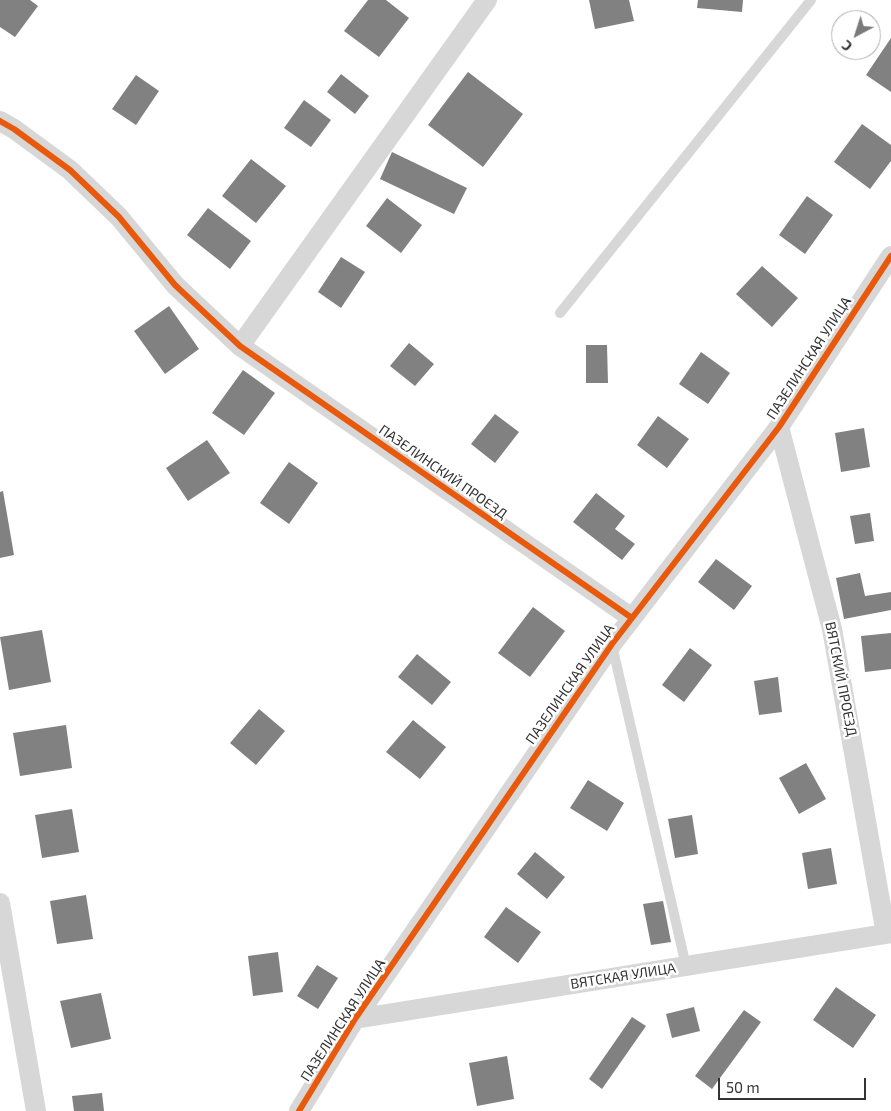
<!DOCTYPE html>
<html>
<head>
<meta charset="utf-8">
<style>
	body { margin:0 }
	#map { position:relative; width:891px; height:1111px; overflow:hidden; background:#fff; font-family:"Exo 2",sans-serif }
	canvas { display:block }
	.north { position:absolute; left:831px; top:10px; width:50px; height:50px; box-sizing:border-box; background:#fff; border:1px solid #adadad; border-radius:50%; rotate:220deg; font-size:14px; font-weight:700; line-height:20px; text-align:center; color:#333 }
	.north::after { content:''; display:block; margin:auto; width:18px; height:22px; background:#7a7a7a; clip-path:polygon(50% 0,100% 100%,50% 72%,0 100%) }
	.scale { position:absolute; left:718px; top:1078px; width:148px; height:22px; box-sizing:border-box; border:2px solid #333; border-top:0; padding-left:6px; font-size:15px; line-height:18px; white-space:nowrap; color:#333; -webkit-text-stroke:4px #fff; paint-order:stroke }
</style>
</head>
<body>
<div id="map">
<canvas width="891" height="1111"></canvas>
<div class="north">С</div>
<div class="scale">50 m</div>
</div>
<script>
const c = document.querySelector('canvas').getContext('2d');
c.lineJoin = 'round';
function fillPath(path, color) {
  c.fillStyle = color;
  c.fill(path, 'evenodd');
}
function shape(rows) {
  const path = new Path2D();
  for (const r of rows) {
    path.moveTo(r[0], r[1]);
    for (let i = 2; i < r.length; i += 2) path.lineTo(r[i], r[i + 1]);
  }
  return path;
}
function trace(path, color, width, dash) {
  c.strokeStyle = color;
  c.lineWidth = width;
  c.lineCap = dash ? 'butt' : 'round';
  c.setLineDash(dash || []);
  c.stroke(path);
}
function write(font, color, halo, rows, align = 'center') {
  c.font = font + ' "Exo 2",sans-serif';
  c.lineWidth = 5;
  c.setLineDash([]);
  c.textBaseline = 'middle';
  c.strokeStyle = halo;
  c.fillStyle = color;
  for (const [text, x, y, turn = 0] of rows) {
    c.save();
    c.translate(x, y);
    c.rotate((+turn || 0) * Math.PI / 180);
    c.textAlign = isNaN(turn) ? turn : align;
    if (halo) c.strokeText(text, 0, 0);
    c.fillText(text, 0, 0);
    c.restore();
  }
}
fillPath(shape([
	[0,0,30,0,38,6,15,37,0,27],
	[368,0,386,0,409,18,379,57,344,31],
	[589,0,629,0,634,21,595,29],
	[698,0,743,0,742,12,697,8],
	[891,38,891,92,866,75],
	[468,72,523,114,483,167,428,125],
	[341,74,369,96,355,114,327,92],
	[136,75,159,91,136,125,112,109],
	[304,100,331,120,311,147,284,128],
	[862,124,891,145,891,161,870,189,834,162],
	[392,152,467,188,454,214,380,179],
	[251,159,286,186,256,223,222,196],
	[807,196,833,215,805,254,779,235],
	[387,198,422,225,401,253,366,226],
	[208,208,251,241,230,269,187,235],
	[341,257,365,272,341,308,318,292],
	[762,266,798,298,772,327,736,294],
	[169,306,199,349,165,374,134,331],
	[409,343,434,364,415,386,390,366],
	[586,345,607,345,608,383,586,383],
	[701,352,730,373,708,404,679,384],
	[243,370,275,393,244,435,212,413],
	[495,414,519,432,495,463,471,444],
	[658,416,689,439,667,468,637,445],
	[864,428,870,467,841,472,835,433],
	[207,440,230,473,188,501,166,468],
	[289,462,318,483,289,524,260,503],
	[3,491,14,555,0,558,0,492],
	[596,493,625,516,615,529,635,544,622,560,573,522],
	[870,513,874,541,855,544,850,516],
	[716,559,752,586,734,610,698,582],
	[860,573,865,596,891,592,891,610,844,619,836,578],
	[533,607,565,631,530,677,498,653],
	[42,630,51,682,9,690,0,637],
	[891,633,891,669,865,672,861,636],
	[690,648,712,665,684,702,662,685],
	[417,654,451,682,432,705,398,677],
	[778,677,782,712,759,715,754,681],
	[259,709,285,731,256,765,230,743],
	[413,720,446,747,420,779,386,752],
	[66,725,72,768,20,776,13,733],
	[806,763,826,799,799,814,779,778],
	[588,780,624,803,607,831,570,808],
	[72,809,79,852,42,858,35,815],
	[692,815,698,854,675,858,668,819],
	[831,848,837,884,808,889,802,853],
	[535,852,565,877,547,899,517,874],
	[86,895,93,939,57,944,50,901],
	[663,901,671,942,651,945,643,904],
	[506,907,541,932,518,963,484,937],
	[278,952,283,992,253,996,248,956],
	[317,965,338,978,318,1009,297,996],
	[836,987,876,1015,853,1048,813,1020],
	[101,993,111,1039,71,1048,60,1001],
	[694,1007,700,1031,672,1038,666,1014],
	[744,1010,761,1022,712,1089,695,1076],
	[632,1017,646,1026,602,1089,589,1079],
	[507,1056,514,1099,477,1106,469,1063],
	[102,1093,104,1111,74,1111,72,1096]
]), '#818181');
trace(shape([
	[560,313,811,0],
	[612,645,686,966]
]), '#d7d7d7', 10);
trace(shape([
	[0,121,14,129,70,170,119,217,175,285,240,346,632,618],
	[240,346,487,0],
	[779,427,832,629,886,934],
	[0,903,36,1111],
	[355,1019,891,933],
	[299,1111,355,1019,612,644,779,427,891,256]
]), '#d7d7d7', 20);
trace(shape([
	[0,121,14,129,70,170,119,217,175,285,240,346,632,618],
	[299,1111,355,1019,612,644,779,427,891,256]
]), '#e8590c', 6);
write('14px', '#333', '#fff', [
	["ПАЗЕЛИНСКАЯ УЛИЦА",809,358,-57],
	["ПАЗЕЛИНСКИЙ ПРОЕЗД",443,472,35],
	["ВЯТСКИЙ ПРОЕЗД",841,679,79],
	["ПАЗЕЛИНСКАЯ УЛИЦА",570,684,-55],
	["ВЯТСКАЯ УЛИЦА",623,976,-9],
	["ПАЗЕЛИНСКАЯ УЛИЦА",343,1020,-57]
]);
</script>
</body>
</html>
